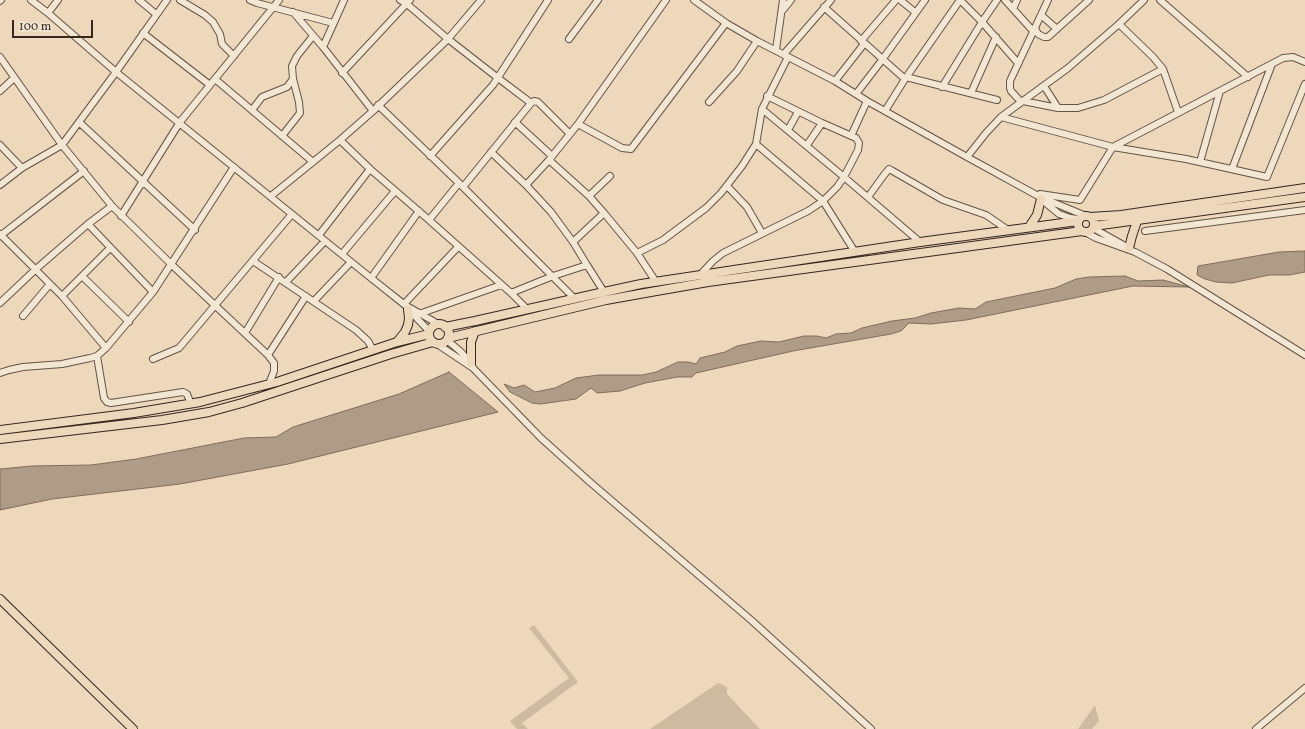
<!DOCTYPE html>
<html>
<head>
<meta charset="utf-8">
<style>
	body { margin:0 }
	#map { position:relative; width:1305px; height:729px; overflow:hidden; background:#edd8bb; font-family:Vollkorn,serif }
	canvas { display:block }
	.scale { position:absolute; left:12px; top:20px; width:81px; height:18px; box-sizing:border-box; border:2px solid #36271f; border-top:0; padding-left:5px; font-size:12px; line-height:14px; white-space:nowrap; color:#36271f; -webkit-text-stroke:3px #f3e6d3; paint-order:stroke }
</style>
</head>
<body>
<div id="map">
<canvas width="1305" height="729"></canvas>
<div class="scale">100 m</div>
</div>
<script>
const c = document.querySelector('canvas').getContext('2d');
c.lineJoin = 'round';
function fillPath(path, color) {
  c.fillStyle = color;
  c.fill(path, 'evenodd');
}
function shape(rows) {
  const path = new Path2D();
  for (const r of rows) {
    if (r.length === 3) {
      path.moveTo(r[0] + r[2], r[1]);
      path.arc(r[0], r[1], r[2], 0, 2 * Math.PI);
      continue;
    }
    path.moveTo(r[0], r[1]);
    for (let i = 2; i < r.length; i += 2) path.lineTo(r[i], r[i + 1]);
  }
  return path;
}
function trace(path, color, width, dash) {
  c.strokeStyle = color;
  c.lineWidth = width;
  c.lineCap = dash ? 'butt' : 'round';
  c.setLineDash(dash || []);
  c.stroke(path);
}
fillPath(shape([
	[534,625,578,682,522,723,528,729,517,729,510,721,569,678,529,628],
	[718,683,727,687,727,694,760,729,650,729],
	[1095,705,1099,721,1092,729,1078,729]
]), '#cebaa0');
const water = shape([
	[1305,251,1305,272,1289,275,1269,275,1232,283,1216,282,1205,279,1197,275,1198,266,1279,252,1305,251],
	[1125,276,1138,281,1163,280,1189,287,1133,286,966,320,931,324,909,323,901,331,891,334,793,351,696,373,692,377,677,377,645,383,620,391,597,393,591,388,576,399,540,404,532,403,510,392,504,384,514,388,524,385,535,392,555,388,576,378,599,375,642,375,656,372,678,362,688,362,696,364,700,358,725,352,737,346,761,341,779,342,804,336,817,336,826,338,836,334,851,333,862,328,892,321,915,318,931,313,959,308,975,309,986,302,1055,288,1076,279,1089,277,1125,276],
	[449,372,498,412,288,464,180,484,52,499,0,510,0,469,32,466,91,465,136,459,244,438,276,437,293,427,399,394,449,372]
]);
fillPath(water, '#af9c86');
trace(water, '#7f6d5d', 1);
const minor = shape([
	[31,0,48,13,116,72,371,278,405,305,440,325],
	[139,0,156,14],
	[180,0,205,15,213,22,220,34,222,44,234,56],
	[250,0,257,3,333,23],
	[400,0,407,4,448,39,498,78,531,103],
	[694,0,726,23,757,41,835,81,867,101,967,157,1040,197,1086,216],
	[900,0,915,12],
	[960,0,982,22,1018,63],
	[1005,0,1033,31],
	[1160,0,1248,77],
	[0,1,1,0],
	[824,7,905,79],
	[1013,9,1017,0],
	[782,11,791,0],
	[293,12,323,47,373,111],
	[48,13,58,0],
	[1041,15,1057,29],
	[1119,24,1153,57,1163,69,1178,112],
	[1035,28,1038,34,1044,37,1048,37,1089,0],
	[143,33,210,85],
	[569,39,598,0],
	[861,41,896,0],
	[323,47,344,0],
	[776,50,783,0],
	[784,54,831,0],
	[0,57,62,145,112,206,172,265,268,355,274,363,274,371,269,384],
	[788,57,762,109,756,144,823,201,855,252],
	[342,73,410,0],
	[906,77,997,100],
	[215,79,313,162],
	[835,81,864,44],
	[1044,86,1058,108],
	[942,87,982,22,997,0],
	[0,91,14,78],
	[971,93,996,37],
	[856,94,882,60,925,0],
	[1023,101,1058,108,1078,108,1104,100,1163,69],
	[709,102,737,71,757,41],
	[1021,102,1011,91,1010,88,1010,81,1048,0],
	[378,105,459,183,574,298],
	[762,109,844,177,920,242],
	[252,110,262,97,287,87,293,79],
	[885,111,905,79,960,0],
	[1001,117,1113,147,1186,159,1267,177,1305,84],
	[79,122,195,230],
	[515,122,552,156],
	[578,124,622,148,631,149,726,23],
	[788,130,798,112],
	[282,136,300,113,299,102,293,79,292,66,297,56,313,36],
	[851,136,867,101],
	[340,140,370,169,429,220,511,293,527,309],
	[0,145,22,168],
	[807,145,822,123],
	[491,152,526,185,551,212,573,242,587,265,553,276,511,293],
	[430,156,493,85,548,0],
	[967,157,986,133,1001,117,1068,68,1119,24,1144,0],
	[549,160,589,196,604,213,573,242],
	[1200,162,1220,91],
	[1232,169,1272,64],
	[0,185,22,168,62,145,116,72,167,0],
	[526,185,549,160,578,124,666,0],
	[727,186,747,207,762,233],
	[463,187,531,103,534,101,538,102,570,134],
	[1040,194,1080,200,1113,147,1283,58,1293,57,1305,62],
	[271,196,340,140,373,111,448,39,481,0],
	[589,196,610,176],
	[868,197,884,175,889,169,891,170,943,200,986,215,1008,230],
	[1042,200,1059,214,1070,218,1077,219],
	[604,213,637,253],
	[121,216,180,122,279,0],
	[429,220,459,183],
	[88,224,153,292],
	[1093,228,1127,247],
	[1145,231,1305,210],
	[1085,232,1096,238,1135,252,1167,269,1305,355],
	[0,234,62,296,106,348],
	[319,235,370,169],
	[0,236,84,171],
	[342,254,395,191],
	[253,261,356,330,368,341,373,350],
	[587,265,604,292],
	[700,275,713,261,723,253,808,211,823,201,837,187,844,177,858,150,859,143,856,138,822,123,767,96],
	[82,276,129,322],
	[371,278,419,211],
	[286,282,325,241],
	[656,282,637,253,663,240,706,208,721,193,742,166,756,144],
	[62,296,110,248],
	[314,301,351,262],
	[0,303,36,269,88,224,112,206],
	[404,304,458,247],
	[408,309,430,332],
	[419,314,501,285],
	[23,316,50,284],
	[245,333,279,277],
	[447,340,461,352,472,365],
	[437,344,473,368,541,438,591,483,751,620,871,729],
	[268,355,306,296],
	[97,356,104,398,107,402,111,403,183,392,187,394,191,404],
	[153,359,179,348,292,214],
	[0,373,9,370,23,367,62,364,90,358,97,356,106,348,153,292,234,167],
	[1256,729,1305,688]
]);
const major = shape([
	[1086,224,8],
	[1090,217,1121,215,1305,188],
	[1094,226,1305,197],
	[1029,227,1037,215,1041,199],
	[1129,248,1132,236,1137,221],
	[439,334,10],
	[445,327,475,321,604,292,641,284,920,242,1078,221],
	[448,338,606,300,645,293,708,282,1082,231],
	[397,342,405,332,408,325,409,318,408,309],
	[471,363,471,342,475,331],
	[0,430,134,413,200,402,277,382,397,342,429,334],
	[0,439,162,420,209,412,242,403,391,354,433,342],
	[0,599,133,729]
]);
trace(minor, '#645346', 8);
trace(major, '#36271f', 10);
trace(minor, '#f3e6d3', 6);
trace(major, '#edd8bb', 8);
</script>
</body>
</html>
